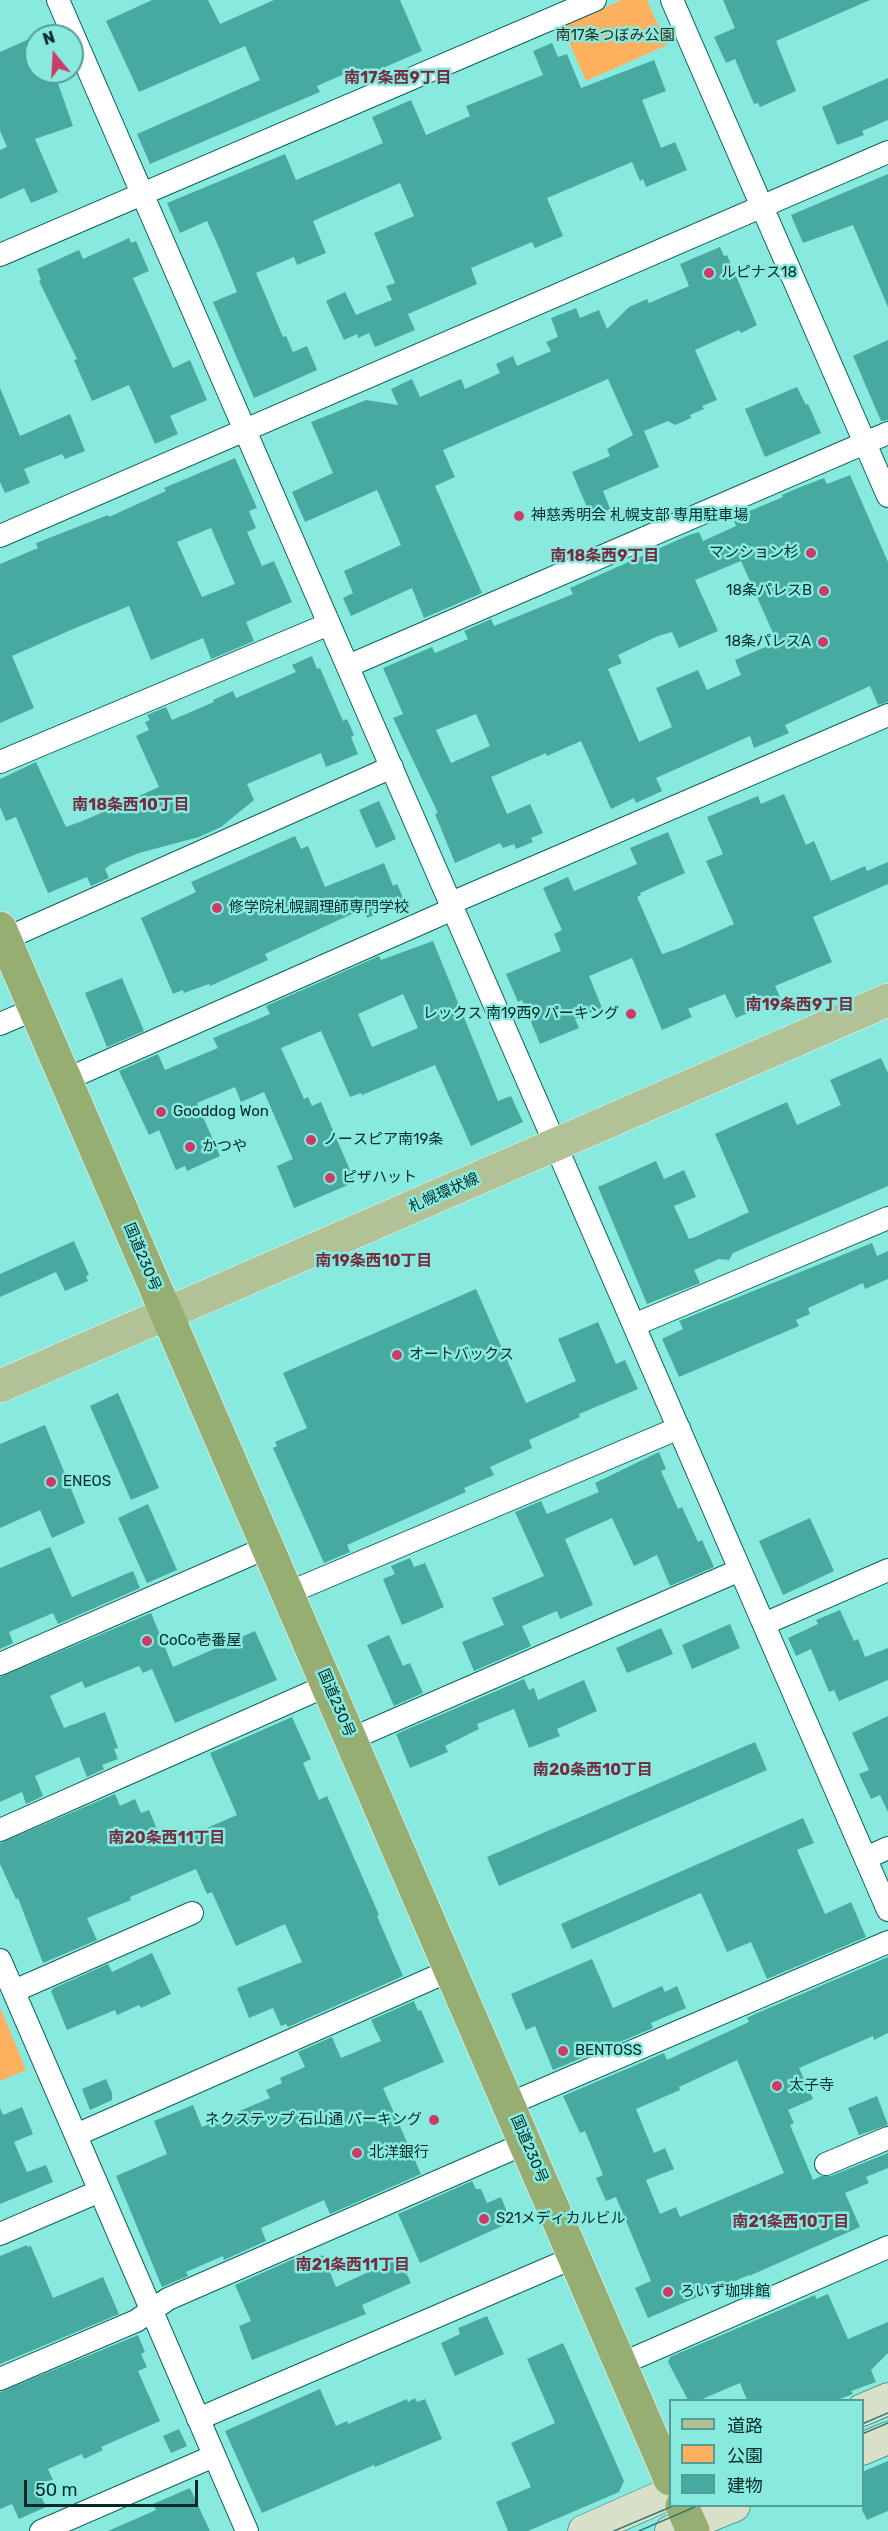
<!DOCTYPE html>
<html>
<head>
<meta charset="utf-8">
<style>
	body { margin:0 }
	#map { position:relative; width:888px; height:2531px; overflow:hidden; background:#88eadf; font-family:Rubik,"Noto Sans JP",sans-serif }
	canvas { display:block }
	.legend { position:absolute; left:669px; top:2399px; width:195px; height:108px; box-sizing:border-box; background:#88eadf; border:2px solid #529e95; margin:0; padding:8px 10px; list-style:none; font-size:18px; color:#002b27 }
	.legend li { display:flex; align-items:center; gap:12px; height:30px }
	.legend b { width:30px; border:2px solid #529e95 }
	.north { position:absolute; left:24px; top:24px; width:60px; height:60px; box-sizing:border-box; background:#88eadf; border:2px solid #529e95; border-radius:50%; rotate:342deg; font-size:16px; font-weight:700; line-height:24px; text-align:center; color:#002b27 }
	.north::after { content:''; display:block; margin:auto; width:21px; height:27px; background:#ca3c67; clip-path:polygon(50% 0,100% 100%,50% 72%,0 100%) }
	.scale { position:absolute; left:24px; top:2480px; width:174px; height:27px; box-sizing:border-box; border:3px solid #002b27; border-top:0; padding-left:8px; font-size:18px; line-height:21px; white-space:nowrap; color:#002b27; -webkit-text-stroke:4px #88eadf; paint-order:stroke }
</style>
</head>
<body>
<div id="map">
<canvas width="888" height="2531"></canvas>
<ul class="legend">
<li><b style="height:8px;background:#b1c296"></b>道路</li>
<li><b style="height:16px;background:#fdb15e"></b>公園</li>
<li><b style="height:16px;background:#46aaa1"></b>建物</li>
</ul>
<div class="north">N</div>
<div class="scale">50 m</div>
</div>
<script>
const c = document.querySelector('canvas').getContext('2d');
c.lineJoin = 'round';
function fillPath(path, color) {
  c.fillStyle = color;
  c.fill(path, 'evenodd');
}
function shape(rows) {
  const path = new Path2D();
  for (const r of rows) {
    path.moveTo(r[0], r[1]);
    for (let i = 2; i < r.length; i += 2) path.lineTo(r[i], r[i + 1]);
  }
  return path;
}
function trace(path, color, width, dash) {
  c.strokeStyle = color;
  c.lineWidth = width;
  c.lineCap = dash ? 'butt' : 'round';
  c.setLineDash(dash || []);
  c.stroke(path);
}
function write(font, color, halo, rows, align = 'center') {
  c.font = font + ' Rubik,"Noto Sans JP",sans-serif';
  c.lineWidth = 5;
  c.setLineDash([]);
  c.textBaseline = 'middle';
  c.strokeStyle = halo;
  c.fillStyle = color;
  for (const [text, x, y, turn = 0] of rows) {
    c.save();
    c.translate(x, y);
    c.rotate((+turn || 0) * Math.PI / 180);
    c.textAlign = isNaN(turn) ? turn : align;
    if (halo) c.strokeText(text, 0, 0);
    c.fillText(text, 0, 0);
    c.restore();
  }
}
fillPath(shape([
	[622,0,647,0,667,45,586,81,562,26],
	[0,2007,26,2070,0,2081]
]), '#fdb15e');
fillPath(shape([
	[152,0,208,0,220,24,274,0,400,0,422,51,353,81,349,72,317,86,320,92,150,164,137,134,260,80,245,46,139,92,106,21],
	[723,0,870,0,776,41,796,91,760,107,758,103,754,104,735,59,726,63,714,37,735,28],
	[36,36,36,72,54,72,73,126,35,139,58,192,31,203,24,188,0,199,0,150,7,147,0,131,0,52],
	[552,43,558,57,567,54,581,88,654,60,666,91,642,100,661,148,675,142,687,170,646,187,643,179,640,181,632,162,547,198,563,236,535,248,532,242,471,268,477,284,408,314,415,330,375,347,369,333,358,338,357,334,344,340,326,301,345,292,356,315,392,300,386,286,395,283,374,233,414,216,400,183,313,221,326,253,297,265,294,257,256,273,283,337,286,336,293,352,307,346,317,370,254,398,213,302,237,292,220,250,207,221,180,233,167,203,285,154,296,180,346,159,383,143,372,117,411,100,426,135,470,116,466,106,543,75,533,51],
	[888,78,888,120,862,131,864,135,837,145,822,107],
	[888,174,888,307,853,225,803,243,791,215],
	[129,238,131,243,136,241,149,271,133,278,173,368,190,360,207,400,170,416,178,434,155,444,129,385,92,401,74,360,77,359,39,281,41,280,37,269,79,250,83,259],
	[720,247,724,256,727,255,757,325,741,333,739,330,695,350,717,400,702,406,704,409,690,415,691,418,675,425,668,421,644,431,659,467,603,491,611,511,592,519,572,472,610,456,607,449,633,435,608,379,443,450,455,477,435,486,482,593,424,618,412,588,351,616,343,598,353,593,344,571,401,545,377,490,305,522,292,492,333,473,311,422,366,400,398,405,391,389,412,379,420,397,461,379,465,389,500,373,496,364,513,356,517,366,551,351,546,342,558,337,551,318,576,308,580,318,599,310,607,329,629,307,647,299,649,303,689,286,680,264],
	[888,340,888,420,881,421,853,356],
	[797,387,806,405,808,404,821,433,765,457,745,409],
	[0,388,20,436,70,414,85,451,65,459,62,454,24,469,30,483,5,493,0,482],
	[235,458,257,508,249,511,256,528,247,532,262,566,274,561,292,602,246,622,254,641,211,659,203,638,151,660,129,606,73,629,12,656,34,708,0,723,0,564,38,548,36,543,108,515,109,517,166,491,164,488],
	[211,528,235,584,202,597,177,542],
	[850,475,888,562,888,702,878,705,870,686,785,725,789,733,754,748,750,736,656,778,662,791,636,803,634,798,611,809,581,741,547,756,546,753,491,777,507,814,530,804,543,833,531,838,533,842,516,849,514,844,503,848,500,843,455,863,435,814,438,813,393,718,403,714,383,668,432,647,435,653,468,639,464,631,491,619,494,626,573,594,570,588,689,535,699,532,703,541,736,526,733,518,783,497,782,495,798,488,824,478,827,484],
	[741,561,777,642,735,660,741,675,707,690,698,670,656,688,672,727,639,742,608,669,622,663,618,655,658,636,672,632,679,648,718,631,695,580],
	[476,714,490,746,451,763,436,730],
	[312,656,317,669,320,668,343,721,347,719,354,735,351,737,358,754,326,767,321,753,247,784,254,800,221,827,199,837,139,853,110,865,105,869,109,878,91,886,87,877,48,893,16,817,6,821,0,807,0,779,36,762,66,827,85,820,159,787,136,736,149,730,145,722,150,720,147,715,166,707,172,720,214,702,213,700,233,691,236,698,296,672,292,665],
	[784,794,806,845,814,841,831,881,865,866,867,871,888,862,888,884,813,917,832,962,775,986,781,999,736,1018,725,994,688,1009,692,1017,662,1030,632,958,589,976,602,1008,575,1019,579,1028,540,1044,522,1000,518,1002,506,974,561,951,554,934,562,930,543,888,568,877,574,891,637,864,630,848,668,832,685,873,640,893,641,895,637,897,662,954,680,948,734,924,706,861,723,854,707,817,758,796,761,804],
	[379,801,396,839,376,848,359,810],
	[295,836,301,849,308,846,325,887,384,863,393,886,397,884,405,902,367,918,364,911,355,915,354,913,265,954,268,960,210,986,209,984,184,993,183,990,173,994,141,918,196,892,191,882],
	[433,941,498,1101,511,1096,523,1122,471,1146,435,1065,362,1095,361,1093,350,1097,321,1031,281,1048,304,1099,308,1097,312,1106,321,1102,355,1182,294,1208,277,1166,293,1159,264,1092,241,1102,235,1087,197,1103,220,1156,187,1171,185,1166,176,1170,159,1130,149,1135,119,1071,158,1054,165,1070,218,1048,213,1038,270,1014,266,1006,379,956,381,960],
	[403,994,418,1028,372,1047,358,1014],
	[122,978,144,1031,107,1047,85,993],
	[881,1058,888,1073,888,1186,733,1253,729,1260,719,1259,694,1270,700,1283,647,1304,598,1187,656,1161,664,1179,684,1170,696,1197,674,1206,689,1239,695,1237,749,1212,715,1134,787,1102,797,1125,841,1105,830,1080],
	[74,1241,89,1275,86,1276,88,1281,65,1291,56,1272,0,1297,0,1274],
	[872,1243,877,1256,888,1251,888,1279,865,1289,863,1283,808,1308,810,1314,796,1320,799,1326,679,1377,662,1339,683,1329,679,1321],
	[476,1289,526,1403,576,1381,558,1339,598,1322,616,1364,625,1360,638,1389,579,1414,580,1417,529,1440,532,1448,490,1467,494,1475,464,1488,466,1492,347,1545,350,1552,324,1563,273,1448,277,1446,275,1442,307,1428,283,1373],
	[118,1393,159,1488,131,1500,90,1406],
	[45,1425,85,1523,52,1538,40,1510,0,1528,0,1444],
	[659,1452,666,1469,661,1471,678,1509,682,1507,698,1542,702,1540,714,1567,670,1586,657,1555,634,1566,612,1518,565,1539,593,1605,560,1619,557,1611,522,1626,531,1646,474,1671,462,1642,504,1625,492,1598,544,1576,515,1512,541,1501,547,1514,599,1492,595,1483],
	[148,1504,177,1570,147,1583,118,1518],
	[810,1518,834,1571,783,1595,759,1541],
	[50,1547,72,1597,133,1571,140,1588,58,1624,53,1613,9,1632,13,1643,0,1649,0,1568],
	[410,1558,414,1567,425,1563,444,1607,402,1625,383,1579,395,1574,391,1566],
	[840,1610,854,1641,858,1639,865,1657,888,1648,888,1680,839,1701,834,1690,829,1692,811,1649,796,1656,788,1638,818,1624,816,1620],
	[151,1613,173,1667,255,1631,277,1680,175,1723,152,1669,143,1673,139,1666,85,1688,82,1681,50,1696,64,1728,105,1712,118,1748,114,1749,118,1759,102,1765,104,1769,87,1777,79,1757,35,1776,43,1796,26,1804,22,1792,0,1802,0,1677],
	[730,1624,740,1648,692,1669,682,1645],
	[661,1628,673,1654,627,1673,616,1648],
	[389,1635,403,1666,410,1663,423,1693,394,1706,367,1645],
	[524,1679,529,1690,534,1688,538,1700,584,1680,597,1711,557,1729,560,1736,529,1748,514,1709,477,1724,479,1729,445,1746,448,1752,410,1768,396,1734],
	[888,1716,888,1812,880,1795,871,1799,859,1774,869,1770,852,1733],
	[292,1717,311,1759,303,1763,319,1800,327,1796,379,1915,377,1916,403,1976,288,2027,286,2024,281,2026,273,2008,249,2018,237,1988,302,1962,285,1924,236,1946,212,1892,207,1894,196,1869,130,1897,131,1900,87,1918,97,1940,43,1963,18,1898,16,1899,0,1864,0,1843,115,1794,120,1806,135,1799,141,1813,149,1810,159,1834,167,1830,172,1843,237,1815,210,1753],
	[755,1742,767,1770,499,1886,487,1857],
	[803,1818,814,1843,797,1850,825,1914,851,1902,866,1937,767,1979,751,1942,727,1952,701,1893,572,1949,561,1924],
	[152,1953,171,1994,141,2008,139,2005,117,2015,115,2010,67,2030,51,1991,54,1988,108,1964,112,1972],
	[888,1957,888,2033,874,2040,873,2036,799,2068,813,2099,788,2110,794,2123,790,2125,813,2180,821,2176,831,2176,888,2153,888,2168,866,2177,869,2183,845,2193,860,2227,749,2276,749,2275,648,2318,635,2288,651,2281,616,2197,606,2201,596,2178,603,2175,585,2131,580,2133,563,2096,664,2053,667,2060,749,2022,747,2018,755,2014],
	[737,2060,784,2173,680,2217,676,2207,660,2214,646,2180,674,2169,665,2148,654,2153,636,2109,680,2090,679,2087],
	[592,1959,613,2008,662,1986,665,1992,677,1986,686,2008,651,2023,653,2028,553,2070,535,2026,526,2030,511,1994],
	[414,2001,418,2011,421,2010,444,2062,383,2088,421,2174,330,2214,324,2200,261,2228,266,2241,224,2260,223,2256,186,2272,188,2276,162,2287,116,2176,167,2154,154,2121,193,2105,202,2127,270,2098,266,2090,282,2083,280,2078,305,2067,298,2052,332,2037,341,2058,381,2041,371,2020],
	[106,2079,112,2093,112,2100,90,2110,82,2089],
	[877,2096,888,2125,859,2135,848,2108],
	[22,2107,33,2134,14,2142,27,2172,46,2165,53,2182,0,2204,0,2108,3,2115],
	[472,2181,476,2189,481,2189,487,2203,501,2197,511,2222,420,2263,398,2214],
	[27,2245,28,2247,31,2246,53,2298,103,2277,119,2314,0,2364,0,2256],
	[323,2255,336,2287,399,2258,411,2283,362,2305,366,2314,252,2360,239,2326,251,2321,235,2285,298,2257,300,2264],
	[828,2294,848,2339,888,2322,888,2353,871,2370,876,2382,851,2391,853,2394,837,2400,747,2400,740,2383,700,2400,688,2400,668,2362,670,2357,815,2295,816,2299],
	[487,2316,504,2354,455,2376,441,2343,460,2334,458,2328],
	[138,2335,145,2352,141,2354,147,2367,138,2371,160,2421,101,2447,103,2450,84,2459,82,2454,48,2469,53,2480,35,2483,46,2507,19,2519,12,2504,0,2509,0,2392],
	[563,2343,624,2481,619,2492,528,2531,508,2531,496,2502,531,2487,511,2443,555,2423,527,2359],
	[320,2389,336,2426,347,2421,348,2424,407,2399,408,2402,415,2398,417,2402,425,2399,442,2439,375,2467,374,2465,262,2513,225,2431],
	[179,2429,187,2446,171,2453,163,2436],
	[888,2461,888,2511,867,2520,862,2510,862,2472],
	[190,2488,210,2531,108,2531,156,2510,153,2504]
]), '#46aaa1');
const minor = shape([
	[58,0,888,1910],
	[672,0,888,496],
	[0,255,595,0],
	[0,536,888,152],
	[348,666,888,433],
	[0,762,329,624],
	[451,903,888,715],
	[5,939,392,767],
	[0,1024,35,1009],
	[65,1080,453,909],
	[634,1325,888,1218],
	[288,1593,679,1428],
	[764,1624,888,1570],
	[0,1664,268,1547],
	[351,1739,740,1570],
	[0,1830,328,1685],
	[866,1858,888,1848],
	[0,1960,247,2531],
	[14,1991,192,1913],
	[509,2104,888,1942],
	[76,2135,451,1970],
	[826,2164,888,2138],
	[0,2234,100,2191],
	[621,2364,888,2247],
	[0,2379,136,2321,168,2299,526,2143],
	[198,2419,575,2257],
	[41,2531,214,2456]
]);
const secondary = shape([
	[862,2410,888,2399],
	[862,2449,888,2438],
	[584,2531,670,2493],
	[671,2531,734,2506]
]);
const primary = shape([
	[0,1386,888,1000]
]);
const trunk = shape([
	[0,928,670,2479],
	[682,2506,693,2531]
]);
trace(minor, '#0a625b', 24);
trace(secondary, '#0a625b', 33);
trace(primary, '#fff', 34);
trace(trunk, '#fff', 34);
trace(minor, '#fff', 22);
trace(secondary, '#d8e0ca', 32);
trace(primary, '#b1c296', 33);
trace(trunk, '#97ae73', 33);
trace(shape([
	[862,2424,888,2413],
	[862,2434,888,2423],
	[614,2531,673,2506],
	[639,2531,697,2506]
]), '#387a73', 1.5);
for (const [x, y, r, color] of [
	[709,273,6,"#ca3c67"],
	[519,516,6,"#ca3c67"],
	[811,553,6,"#ca3c67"],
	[824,591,6,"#ca3c67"],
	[823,642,6,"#ca3c67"],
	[217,908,6,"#ca3c67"],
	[631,1014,6,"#ca3c67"],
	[161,1112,6,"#ca3c67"],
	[311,1140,6,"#ca3c67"],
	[190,1147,6,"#ca3c67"],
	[330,1178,6,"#ca3c67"],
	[397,1355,6,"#ca3c67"],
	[51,1482,6,"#ca3c67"],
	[147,1641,6,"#ca3c67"],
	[563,2051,6,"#ca3c67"],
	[777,2086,6,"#ca3c67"],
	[434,2120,6,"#ca3c67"],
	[357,2153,6,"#ca3c67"],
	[484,2219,6,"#ca3c67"],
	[668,2292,6,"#ca3c67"]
]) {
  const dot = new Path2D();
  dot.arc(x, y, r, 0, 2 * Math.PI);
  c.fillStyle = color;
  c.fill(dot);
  trace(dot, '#88eadf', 2);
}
write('15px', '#362717', '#88eadf', [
	["南17条つぼみ公園",615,36]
]);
write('15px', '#002b27', '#88eadf', [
	["ルピナス18",721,273],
	["神慈秀明会 札幌支部 専用駐車場",531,516],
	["マンション杉",799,553,"right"],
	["18条パレスB",812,591,"right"],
	["18条パレスA",811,642,"right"],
	["修学院札幌調理師専門学校",229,908],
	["レックス 南19西9 パーキング",619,1014,"right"],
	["Gooddog Won",173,1112],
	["ノースピア南19条",323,1140],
	["かつや",202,1147],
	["ピザハット",342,1178],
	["オートバックス",409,1355],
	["ENEOS",63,1482],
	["CoCo壱番屋",159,1641],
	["BENTOSS",575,2051],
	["太子寺",789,2086],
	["ネクステップ 石山通 パーキング",422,2120,"right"],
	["北洋銀行",369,2153],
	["S21メディカルビル",496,2219],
	["ろいず珈琲館",680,2292]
], 'left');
write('15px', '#002b27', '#88eadf', [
	["札幌環状線",444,1193,-24],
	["国道230号",142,1257,67],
	["国道230号",336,1703,67],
	["国道230号",529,2149,67]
]);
write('bold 16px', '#742e40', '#88eadf', [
	["南17条西9丁目",398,78],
	["南18条西9丁目",605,556],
	["南18条西10丁目",131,805],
	["南19条西9丁目",800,1005],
	["南19条西10丁目",374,1261],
	["南20条西10丁目",593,1770],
	["南20条西11丁目",167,1838],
	["南21条西10丁目",791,2222],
	["南21条西11丁目",353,2265]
]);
</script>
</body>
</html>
